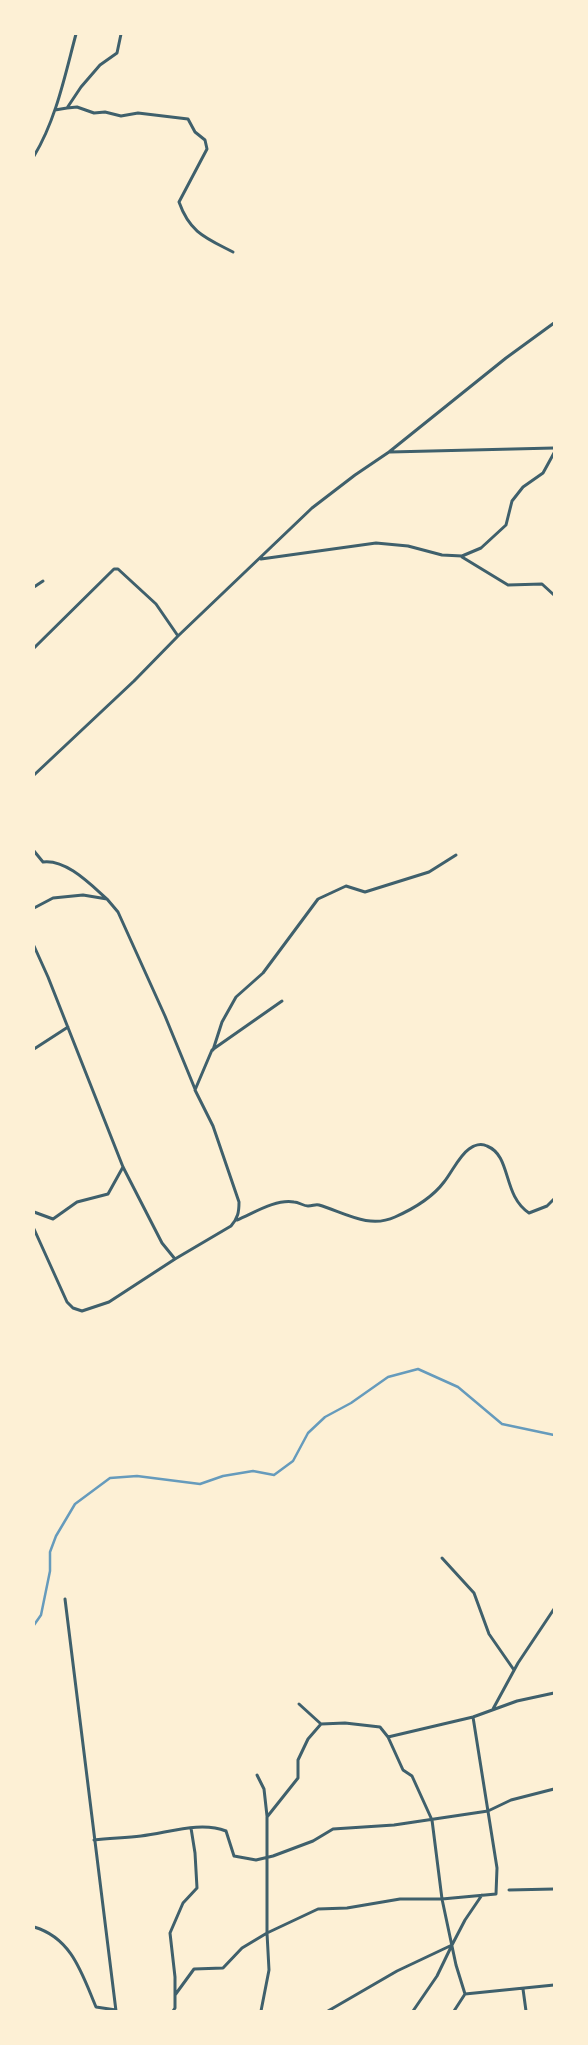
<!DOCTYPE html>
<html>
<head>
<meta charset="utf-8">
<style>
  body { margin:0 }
  #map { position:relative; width:588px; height:2045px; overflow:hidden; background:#fdf0d5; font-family:"Titillium Web",sans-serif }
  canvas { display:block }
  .frame { position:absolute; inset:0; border:35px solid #fdf0d5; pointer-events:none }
</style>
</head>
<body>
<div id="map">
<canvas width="588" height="2045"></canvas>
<div class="frame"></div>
</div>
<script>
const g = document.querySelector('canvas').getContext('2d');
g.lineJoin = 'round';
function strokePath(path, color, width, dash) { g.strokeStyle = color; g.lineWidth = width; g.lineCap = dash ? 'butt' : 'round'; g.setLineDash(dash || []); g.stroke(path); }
const stream = new Path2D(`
  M 34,1625 L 41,1615 L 50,1571 L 50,1552 L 56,1536 L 75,1504 L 110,1478 L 137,1476 L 200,1484 L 223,1476 L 253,1471 L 274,1475 L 293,1461 L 308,1433 L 325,1417 L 351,1403 L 388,1377 L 418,1369 L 458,1387 L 502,1424 L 554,1435`);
const minor = new Path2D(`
  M 67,108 L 77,107 L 94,113 L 105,112 L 121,116 L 138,113 L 188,119 L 195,132 L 205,140 L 207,149 L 179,202 C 190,233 206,238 233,252
  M 55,110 L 67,108 L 81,87 L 100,65 L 117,53 L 121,34
  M 34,156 C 56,120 65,75 76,34
  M 390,452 L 554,448
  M 462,557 L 508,585 L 542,584 L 554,595
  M 261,559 L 376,543 L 408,546 L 442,555 L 462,556 L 481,548 L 506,525 L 512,501 L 523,487 L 543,473 L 554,453
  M 34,587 L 43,581
  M 34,648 L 114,569 L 118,569 L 156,604 L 178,636
  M 34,775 L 134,681 L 178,636 L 312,508 L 355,475 L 389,452 L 506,358 L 554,323
  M 34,851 L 43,862 C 66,859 90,884 107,899
  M 34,908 L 53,898 L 83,895 L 107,899 L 118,912 L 165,1016 L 195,1089
  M 34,946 L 48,977 L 123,1167 L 162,1243 L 175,1259
  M 34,1049 L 68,1027
  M 213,1050 L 222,1022 L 236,997 L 263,973 L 318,899 L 346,886 L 365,892 L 429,872 L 456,855
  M 34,1212 L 53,1219 L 77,1202 L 108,1194 L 123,1167
  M 237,1220 C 254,1213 275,1199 294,1202 C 299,1202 303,1206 308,1206 C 313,1206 315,1204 319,1205 C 345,1213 369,1229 395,1217 C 413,1209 432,1198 444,1182 C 452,1172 459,1156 469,1149 C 474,1145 481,1143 487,1146 C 512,1156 502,1195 529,1213 L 547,1206 L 554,1199
  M 34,1229 L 67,1302 L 73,1308 L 82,1311 L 109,1302 L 175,1259 L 231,1226 C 238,1218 239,1212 239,1202 L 213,1126 L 195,1090 L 212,1050 L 282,1001
  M 442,1558 L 474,1593 L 489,1634 L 514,1670
  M 65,1599 L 116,2011
  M 299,1704 L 321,1724 L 345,1723 L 380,1727 L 388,1737 L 473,1717 L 517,1701 L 554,1693
  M 493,1709 L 518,1663 L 554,1609
  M 388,1737 L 403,1770 L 412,1776 L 432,1820 L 442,1899 L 456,1965 L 465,1994 L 554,1985
  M 257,1775 L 264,1789 L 267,1816
  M 94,1840 C 109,1838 125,1838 141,1836 C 168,1833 200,1821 226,1831 L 234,1856 L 256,1860 L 273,1856 L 313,1841 L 333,1829 L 394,1825 L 488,1811 L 511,1800 L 554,1789
  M 509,1890 L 554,1889
  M 34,1927 C 72,1938 82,1974 96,2007 L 116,2010
  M 452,1945 L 465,1920 L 482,1895
  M 523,1989 L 526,2011
  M 175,1995 L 194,1969 L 223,1968 L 242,1948 L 267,1933 L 267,1817 L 298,1778 L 298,1760 L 308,1739 L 321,1724
  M 173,2011 L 175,2008 L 175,1977 L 170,1933 L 183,1903 L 197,1888 L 195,1853 L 191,1828
  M 261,2011 L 269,1970 L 267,1933 L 318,1909 L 347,1908 L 400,1899 L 442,1899 L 496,1894 L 497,1868 L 473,1717
  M 328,2011 L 397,1971 L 452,1945 L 437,1976 L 413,2011
  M 454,2011 L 465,1994`);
strokePath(stream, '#669bbc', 2.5);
strokePath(minor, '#3f606c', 3);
</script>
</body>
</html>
